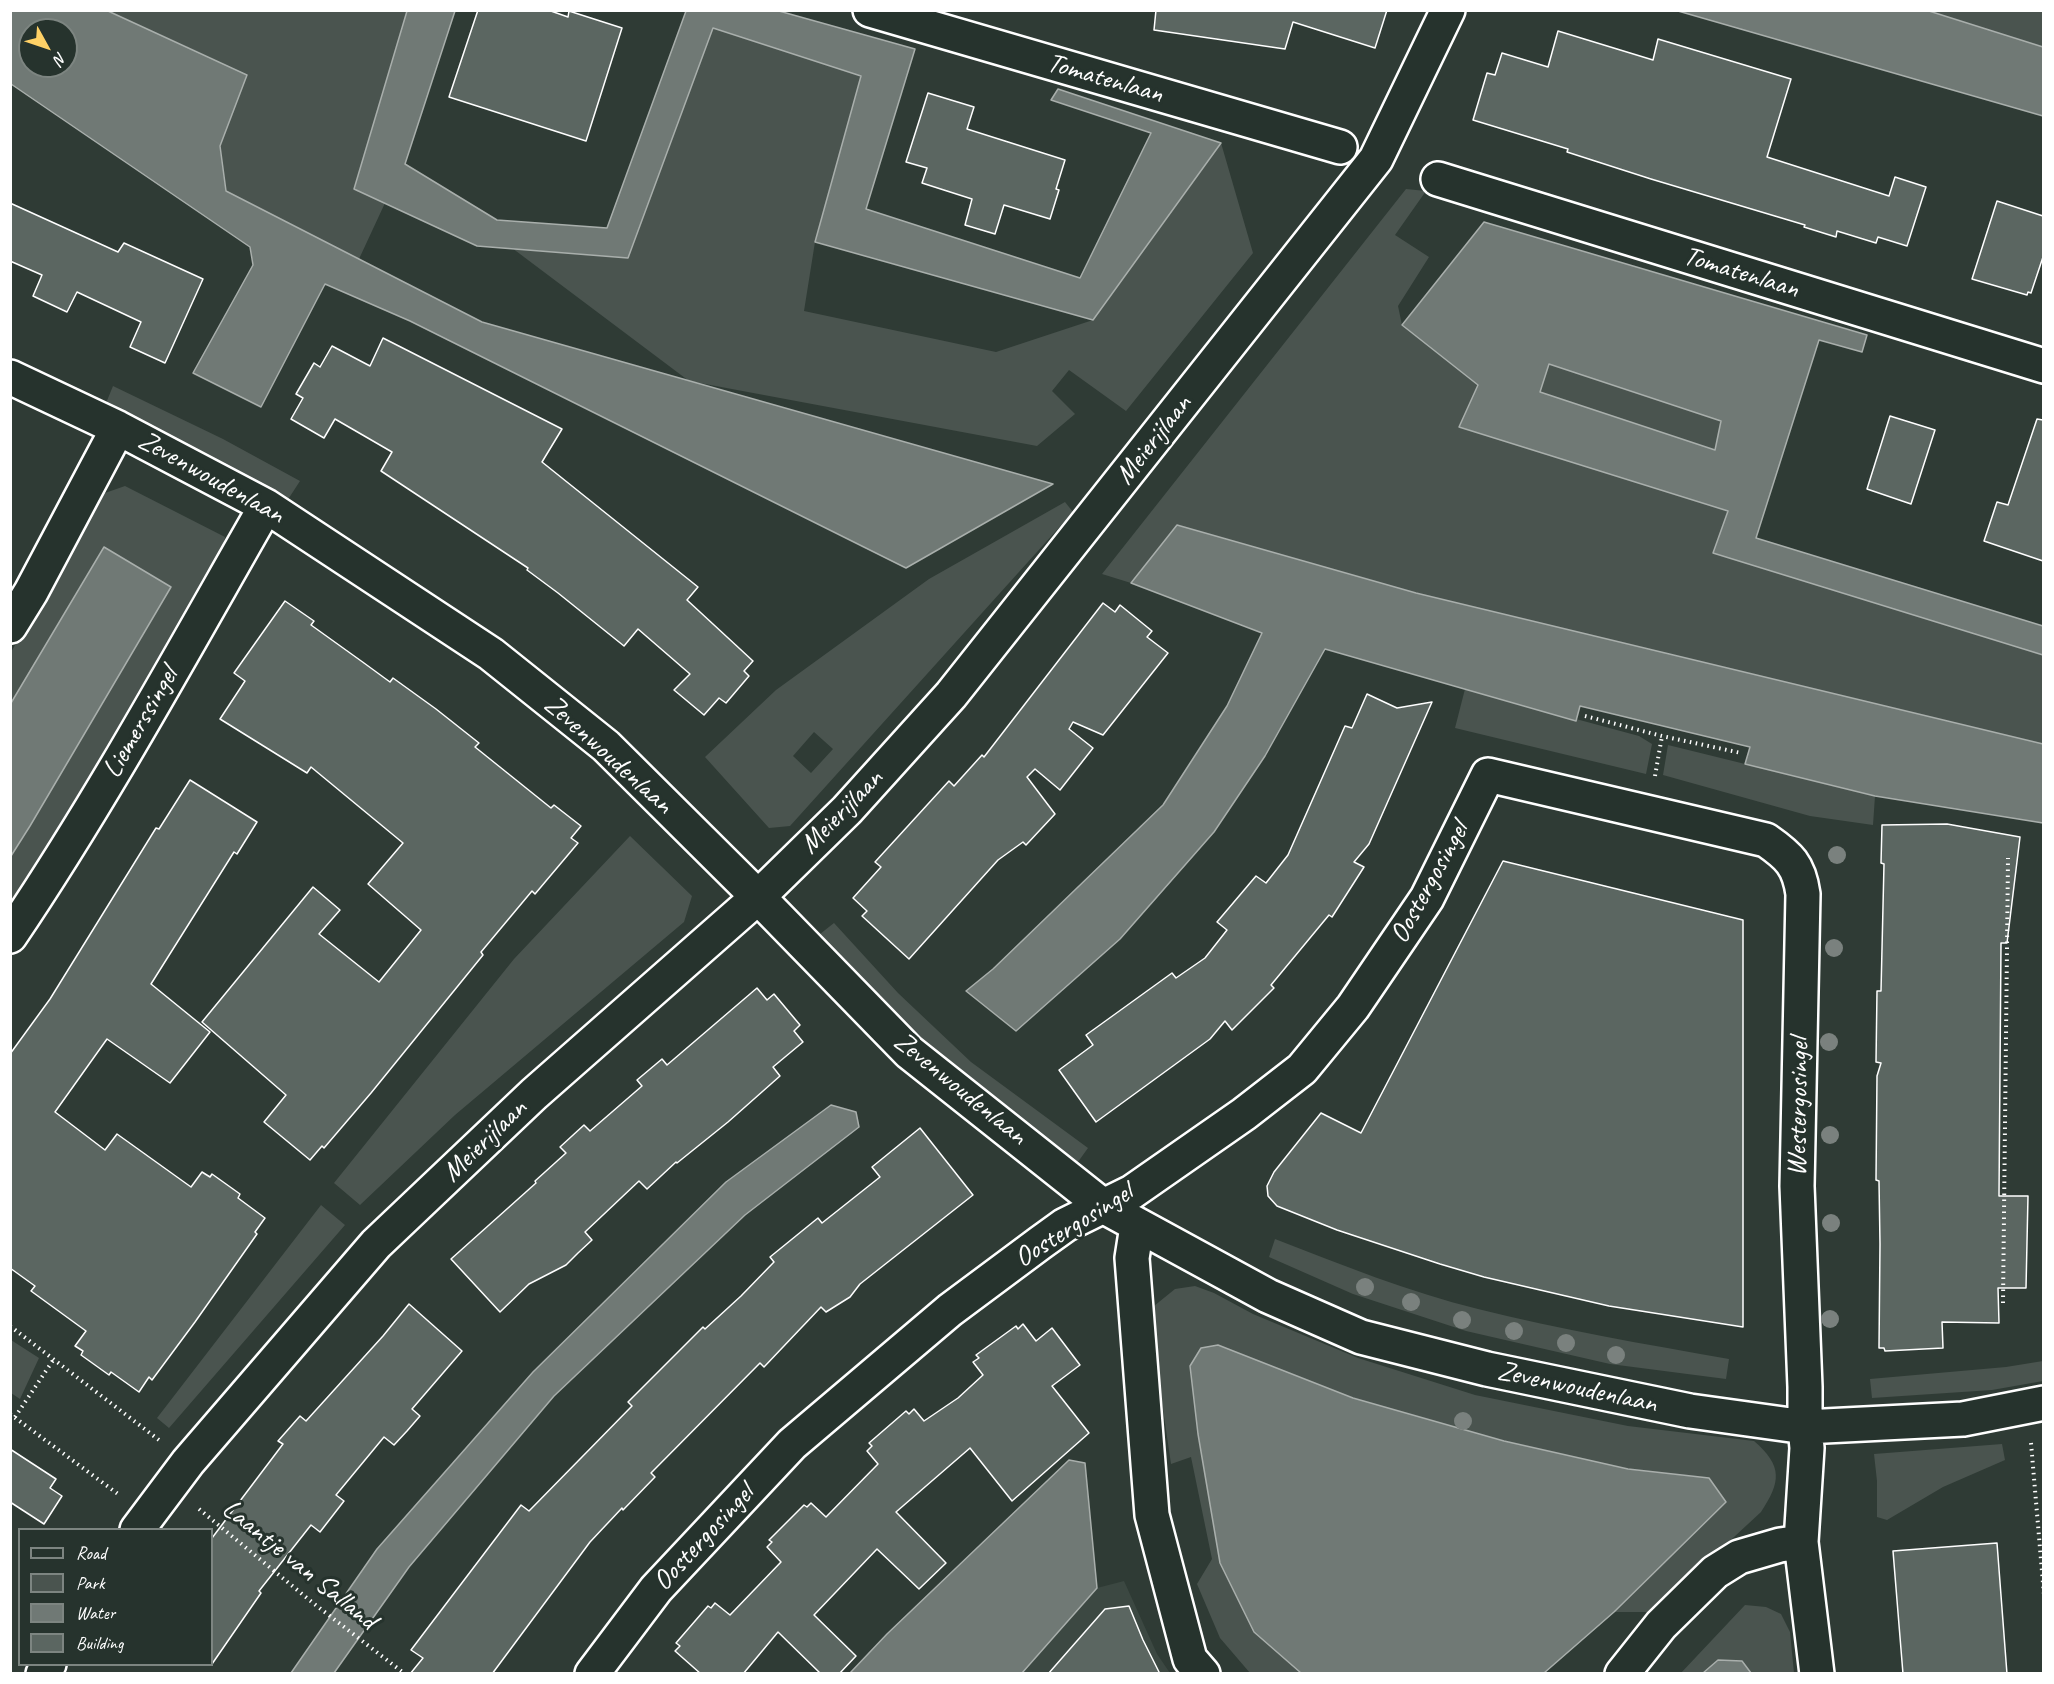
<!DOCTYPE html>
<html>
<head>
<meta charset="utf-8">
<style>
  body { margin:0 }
  #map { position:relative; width:2054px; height:1684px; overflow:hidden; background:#2f3b35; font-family:Caveat,sans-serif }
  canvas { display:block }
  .frame { position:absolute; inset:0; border:12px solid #fff; pointer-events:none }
  .legend { position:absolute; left:18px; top:1528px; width:195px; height:138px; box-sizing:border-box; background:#26332d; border:2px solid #7d8581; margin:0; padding:8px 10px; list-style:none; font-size:18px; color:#fff }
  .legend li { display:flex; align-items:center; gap:12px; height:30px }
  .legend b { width:30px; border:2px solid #7d8581 }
  .north { position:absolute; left:18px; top:18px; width:60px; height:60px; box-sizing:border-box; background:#26332d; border:2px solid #7d8581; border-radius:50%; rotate:130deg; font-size:16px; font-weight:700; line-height:24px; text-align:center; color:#fff }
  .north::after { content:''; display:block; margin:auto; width:21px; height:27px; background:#ffd166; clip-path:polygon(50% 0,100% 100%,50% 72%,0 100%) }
</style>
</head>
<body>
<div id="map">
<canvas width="2054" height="1684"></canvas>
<div class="frame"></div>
<ul class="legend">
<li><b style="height:8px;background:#26332d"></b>Road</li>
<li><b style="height:16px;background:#4a544f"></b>Park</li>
<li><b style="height:16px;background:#707975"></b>Water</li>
<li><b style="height:16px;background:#5b6661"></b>Building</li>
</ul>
<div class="north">N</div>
</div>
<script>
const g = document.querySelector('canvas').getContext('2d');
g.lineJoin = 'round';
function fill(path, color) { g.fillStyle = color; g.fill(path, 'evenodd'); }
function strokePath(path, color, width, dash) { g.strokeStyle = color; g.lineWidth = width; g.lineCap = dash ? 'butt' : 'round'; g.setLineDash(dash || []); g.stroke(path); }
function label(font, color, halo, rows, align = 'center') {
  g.font = font + ' Caveat,sans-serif'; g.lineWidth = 6; g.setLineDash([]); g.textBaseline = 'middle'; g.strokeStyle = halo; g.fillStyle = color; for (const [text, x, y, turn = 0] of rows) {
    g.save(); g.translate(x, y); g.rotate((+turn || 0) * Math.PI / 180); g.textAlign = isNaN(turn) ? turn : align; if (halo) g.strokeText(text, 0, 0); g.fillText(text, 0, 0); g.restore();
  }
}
const built = new Path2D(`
  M 1124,1581 L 1157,1654 L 1170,1673 L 1022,1674 L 1097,1588 Z`);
const green = new Path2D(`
  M 108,11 L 407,11 L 354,189 L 385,203 L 359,259 L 226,191 L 220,146 L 247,74 Z
  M 1929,11 L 2043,11 L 2043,47 Z
  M 713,28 L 861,76 L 815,242 L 804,311 L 996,352 L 1093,320 L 1221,143 L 1253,253 L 1126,411 L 1069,370 L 1052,391 L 1075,414 L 1037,446 L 689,381 L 512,248 L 628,258 Z
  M 1406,189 L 1426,191 L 1395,235 L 1429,257 L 1398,306 L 1402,325 L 1478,385 L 1460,427 L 1728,511 L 1714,553 L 2043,655 L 2043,744 L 1416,593 L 1177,525 L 1131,583 L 1102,574 Z
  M 1549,364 L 1721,421 L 1715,450 L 1539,392 Z
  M 113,386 L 223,439 L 300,481 L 287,501 L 104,408 Z
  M 125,486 L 225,537 L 221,559 L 11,912 L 11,856 L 30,826 L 104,548 L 11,703 L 11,652 L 105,493 Z
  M 1065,502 L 1073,512 L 790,826 L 769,828 L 705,757 L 776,690 L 929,579 ZM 814,732 L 833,749 L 811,773 L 793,756 Z
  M 1465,689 L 1639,736 L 1652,744 L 1646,774 L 1455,728 Z
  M 1668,745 L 1875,796 L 1873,825 L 1810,816 L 1663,775 Z
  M 630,836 L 692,896 L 684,922 L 455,1115 L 360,1205 L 334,1183 L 514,959 Z
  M 834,923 L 898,993 L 971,1062 L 1088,1148 L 1075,1166 L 964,1080 L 883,1008 L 820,934 Z
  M 321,1205 L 345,1225 L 169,1428 L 157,1418 Z
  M 1275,1239 C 1342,1265 1409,1292 1478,1309 C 1561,1330 1645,1344 1729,1359 L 1726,1379 L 1610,1364 L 1466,1331 L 1353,1294 L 1269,1257 Z
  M 1195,1286 L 1214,1293 L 1253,1314 L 1358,1358 L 1475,1395 L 1628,1426 L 1754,1441 C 1783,1466 1781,1482 1761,1512 L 1653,1612 L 1614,1612 L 1726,1502 L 1709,1478 L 1628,1469 L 1504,1441 L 1353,1398 L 1218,1345 L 1254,1632 L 1301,1673 L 1250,1673 L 1220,1638 L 1197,1584 L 1212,1559 L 1191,1457 L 1171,1464 L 1157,1368 L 1148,1336 L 1154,1306 L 1175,1289 Z
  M 11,1340 L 39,1358 L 20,1399 L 11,1393 Z
  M 2043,1361 L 2043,1381 L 1992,1390 L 1872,1398 L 1870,1379 L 2006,1367 Z
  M 2002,1444 L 2005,1460 L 1943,1487 L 1887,1520 L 1877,1517 L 1877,1481 L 1874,1454 Z
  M 1745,1605 L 1766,1607 L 1781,1614 L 1790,1632 L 1794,1673 L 1751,1673 L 1742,1661 L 1718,1660 L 1703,1673 L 1680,1674 Z`);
const water = new Path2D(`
  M 10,11 L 108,11 L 247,75 L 220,146 L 226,191 L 482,322 L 1053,484 L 906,568 L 410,321 L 325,284 L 261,407 L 193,373 L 253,265 L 250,247 L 11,84 ZM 30,30 L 66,30 L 66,66 L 30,66 Z
  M 407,11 L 455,11 L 405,164 L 497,220 L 607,228 L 686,11 L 779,11 L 915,49 L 866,209 L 1080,278 L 1151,133 L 1051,100 L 1058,89 L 1221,143 L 1093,320 L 815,242 L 861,76 L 713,28 L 628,258 L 477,246 L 354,189 Z
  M 1678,11 L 1929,11 L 2043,47 L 2043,116 Z
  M 1484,222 L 1867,335 L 1862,352 L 1819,340 L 1756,538 L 2043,626 L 2043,655 L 1713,553 L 1728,511 L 1459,427 L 1478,385 L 1402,325 ZM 1549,364 L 1721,421 L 1715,450 L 1540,392 Z
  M 1177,525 L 1416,593 L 2043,744 L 2043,823 L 1875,796 L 1745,764 L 1750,747 L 1580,706 L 1576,721 L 1325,649 L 1265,756 L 1214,832 L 1120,939 L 1016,1031 L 966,991 L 993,969 L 1163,805 L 1227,706 L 1262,633 L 1131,583 Z
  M 104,547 L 171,587 L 30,826 L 11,856 L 11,703 Z
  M 831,1105 L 856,1112 L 859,1127 L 745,1215 L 554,1396 L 409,1567 L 334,1673 L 291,1673 L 377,1549 L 533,1372 L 726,1182 Z
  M 1218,1345 L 1353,1398 L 1504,1441 L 1628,1469 L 1709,1478 L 1726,1502 L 1614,1612 L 1544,1673 L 1301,1673 L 1254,1632 L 1220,1563 L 1198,1434 L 1190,1366 L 1201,1348 Z
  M 1069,1460 L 1085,1463 L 1097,1588 L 1022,1673 L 850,1673 L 887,1634 Z
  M 1718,1660 L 1742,1661 L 1751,1673 L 1703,1673 Z`);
const building = new Path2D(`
  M 478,10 L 548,10 L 568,17 L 569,11 L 622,28 L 586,141 L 449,97 Z
  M 1156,10 L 1387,10 L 1375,48 L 1293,22 L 1285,49 L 1154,30 Z
  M 1558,31 L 1653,60 L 1658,39 L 1791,79 L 1767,157 L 1889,196 L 1895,177 L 1926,187 L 1907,246 L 1878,237 L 1876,243 L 1837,231 L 1836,237 L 1804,227 L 1805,225 L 1651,179 L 1567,152 L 1568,149 L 1473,120 L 1487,73 L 1495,75 L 1502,53 L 1548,67 Z
  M 928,93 L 974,107 L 967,129 L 1065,160 L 1056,189 L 1059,190 L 1050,219 L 1004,205 L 995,234 L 965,225 L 972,199 L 922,183 L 927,168 L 906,162 Z
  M 1997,201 L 2043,216 L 2043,257 L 2031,293 L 2028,292 L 2027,295 L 1972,279 Z
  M 10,203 L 118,252 L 124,243 L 203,279 L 165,363 L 130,347 L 141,322 L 77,292 L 67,312 L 33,296 L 42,275 L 10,261 Z
  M 383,338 L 562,429 L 542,462 L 698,587 L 687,600 L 753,661 L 744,671 L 749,676 L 726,703 L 719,698 L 704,715 L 674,690 L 690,674 L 638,629 L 624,646 L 558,593 L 527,570 L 528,568 L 381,471 L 392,452 L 335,419 L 324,438 L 291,419 L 303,398 L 296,394 L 314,363 L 320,367 L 332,346 L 370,366 Z
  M 1890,416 L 1935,430 L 1911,504 L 1867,489 Z
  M 2037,419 L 2043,420 L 2043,561 L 1984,541 L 1997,502 L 2008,505 Z
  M 285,601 L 314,621 L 311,625 L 364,663 L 390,682 L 393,678 L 436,709 L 479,743 L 475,747 L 551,808 L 554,805 L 581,826 L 571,838 L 578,843 L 535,894 L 532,891 L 481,952 L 483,955 L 371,1093 L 324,1148 L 322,1146 L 310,1160 L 264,1122 L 286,1095 L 202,1022 L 313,887 L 340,910 L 319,934 L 379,982 L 421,930 L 368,884 L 403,843 L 311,767 L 307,773 L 220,719 L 245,681 L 234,673 Z
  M 1103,603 L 1115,612 L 1120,605 L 1152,631 L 1147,637 L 1168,653 L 1103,735 L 1073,722 L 1069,729 L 1093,748 L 1060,790 L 1035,769 L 1027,777 L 1055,814 L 1026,845 L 1023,842 L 998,860 L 909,959 L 862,916 L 867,911 L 853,898 L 881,867 L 875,862 L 949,781 L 954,786 L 982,755 L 984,757 Z
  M 1367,694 L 1397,708 L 1432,702 L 1369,844 L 1354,862 L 1364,867 L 1332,917 L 1329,915 L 1271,985 L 1274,988 L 1232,1030 L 1225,1021 L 1210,1039 L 1096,1122 L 1059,1070 L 1093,1045 L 1086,1035 L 1093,1030 L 1172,973 L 1176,978 L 1205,958 L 1227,930 L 1217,922 L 1256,876 L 1266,883 L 1288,855 L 1345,726 L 1352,728 Z
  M 190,780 L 257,822 L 237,854 L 234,852 L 151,984 L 210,1032 L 170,1083 L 107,1039 L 55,1112 L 105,1150 L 117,1134 L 191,1187 L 202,1172 L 210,1177 L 212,1174 L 240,1194 L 238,1198 L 265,1218 L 255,1232 L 257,1234 L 195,1322 L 152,1380 L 149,1377 L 139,1392 L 111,1372 L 109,1375 L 81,1355 L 83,1351 L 75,1346 L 86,1331 L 31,1291 L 35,1286 L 10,1268 L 10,1054 L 50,999 L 156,828 L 159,829 Z
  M 1947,824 L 2020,837 L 2007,943 L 2001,943 L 1999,1196 L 2028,1196 L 2026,1288 L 1998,1288 L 1999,1323 L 1942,1322 L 1943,1348 L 1885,1351 L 1884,1348 L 1879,1348 L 1880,1244 L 1879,1181 L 1876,1180 L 1877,1076 L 1881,1063 L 1876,1062 L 1877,991 L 1881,991 L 1884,864 L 1881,863 L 1882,825 Z
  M 1503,861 L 1743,920 L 1743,1327 L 1609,1306 L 1484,1277 L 1440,1264 L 1337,1230 L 1277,1206 L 1268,1196 L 1267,1186 L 1274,1172 L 1321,1113 L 1361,1133 Z
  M 757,988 L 767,1000 L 774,994 L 800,1025 L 794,1031 L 803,1042 L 773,1067 L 780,1076 L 728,1122 L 677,1163 L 676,1162 L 647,1189 L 639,1181 L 585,1232 L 592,1240 L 578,1253 L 566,1265 L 529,1284 L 500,1312 L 451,1259 L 536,1183 L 535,1181 L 566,1153 L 560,1147 L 584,1125 L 590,1131 L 642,1086 L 637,1080 L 662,1059 L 667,1065 Z
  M 920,1128 L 973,1195 L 860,1284 L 850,1297 L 826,1312 L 821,1307 L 764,1367 L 760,1363 L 651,1473 L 655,1477 L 623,1510 L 622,1508 L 590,1542 L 492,1674 L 410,1674 L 423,1658 L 411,1650 L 521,1505 L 529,1511 L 632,1406 L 628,1402 L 703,1327 L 705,1329 L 741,1296 L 774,1262 L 770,1257 L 818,1218 L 822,1223 L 880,1177 L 872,1167 Z
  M 409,1304 L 462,1351 L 412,1409 L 420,1416 L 407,1431 L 394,1445 L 384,1437 L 336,1495 L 344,1501 L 320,1532 L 311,1525 L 259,1591 L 261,1593 L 212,1664 L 212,1538 L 283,1444 L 278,1441 L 300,1416 L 306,1421 L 383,1336 Z
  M 1023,1324 L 1036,1341 L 1052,1328 L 1080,1365 L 1052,1386 L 1089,1433 L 1012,1501 L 970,1448 L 896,1512 L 946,1563 L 919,1589 L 877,1549 L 814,1615 L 856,1656 L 839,1674 L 821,1674 L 778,1632 L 743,1674 L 701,1674 L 675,1651 L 680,1646 L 676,1643 L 708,1606 L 711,1608 L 715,1603 L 730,1615 L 781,1562 L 767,1547 L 772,1542 L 769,1540 L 804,1505 L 807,1507 L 811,1503 L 826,1517 L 878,1464 L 867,1451 L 872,1446 L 869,1443 L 906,1411 L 909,1414 L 914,1409 L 924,1421 L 958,1398 L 983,1375 L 973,1362 L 979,1358 L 976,1355 L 1016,1326 L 1018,1329 Z
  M 10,1449 L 56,1479 L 50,1488 L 62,1496 L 44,1524 L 10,1502 Z
  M 1997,1543 L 2007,1674 L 1903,1674 L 1893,1551 Z
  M 1129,1606 L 1143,1640 L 1160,1674 L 1048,1674 L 1105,1609 Z`);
const path = new Path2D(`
  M 1585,716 L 1662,736 L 1741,753
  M 1655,776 L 1662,736
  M 2003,1303 L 2008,858
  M 10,1326 L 159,1440
  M 10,1414 L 118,1494
  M 15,1417 L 54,1359
  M 2031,1443 L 2044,1595
  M 199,1509 L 313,1603 L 405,1674`);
const minor = new Path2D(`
  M 870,10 L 1340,147
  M 1438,179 L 2044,366
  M 10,377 L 118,428 L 266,506 L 491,654 L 606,746 L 758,897 L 909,1052 L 1103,1206 L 1268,1296 L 1361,1337 L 1487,1369 L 1690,1411 L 1805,1427 L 1963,1419 L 2044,1403
  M 10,626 L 31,592 L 118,428
  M 10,936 C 103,798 183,651 266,506
  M 1137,1226 L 1132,1258 L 1152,1515 L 1190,1659 L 1203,1674
  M 137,1530 L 188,1462 L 376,1244 L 534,1094 L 758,897 L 847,810 L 951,695 L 1376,159 L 1448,10
  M 43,1674 L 49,1664
  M 592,1674 L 656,1589 L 792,1444 L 950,1310 L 1040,1243 L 1065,1225 L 1132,1192 L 1244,1114 L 1302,1069 L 1353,1007 L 1427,898 L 1488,775 L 1766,840 C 1789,856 1799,865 1803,894 L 1797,1186 L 1805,1387 L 1805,1427 L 1807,1448 L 1801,1542 L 1817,1674
  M 1622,1674 L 1661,1625 L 1715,1572 L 1739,1557 L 1780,1545 L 1801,1542`);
const trees = [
  [1837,855],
  [1834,948],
  [1829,1042],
  [1830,1135],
  [1831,1223],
  [1365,1287],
  [1411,1302],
  [1830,1319],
  [1462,1320],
  [1514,1331],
  [1566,1343],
  [1616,1355],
  [1463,1421]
];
const streetNames = [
  ["Tomatenlaan",1105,79,16],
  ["Tomatenlaan",1741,273,17],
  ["Meierijlaan",1154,440,-52],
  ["Zevenwoudenlaan",211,478,29],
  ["Liemerssingel",141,723,-60],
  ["Zevenwoudenlaan",608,755,42],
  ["Meierijlaan",842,812,-46],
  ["Oostergosingel",1430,883,-61],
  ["Zevenwoudenlaan",960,1089,39],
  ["Westergosingel",1799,1107,-89],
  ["Meierijlaan",485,1141,-44],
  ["Oostergosingel",1074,1226,-32],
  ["Zevenwoudenlaan",1577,1388,12],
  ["Oostergosingel",704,1538,-47],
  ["Laantje van Salland",299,1565,39]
];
fill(built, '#3c4842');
fill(green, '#4a544f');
fill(water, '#707975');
strokePath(water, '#a9afac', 1.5);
fill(building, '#5b6661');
strokePath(building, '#fff', 1.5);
strokePath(minor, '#fff', 38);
strokePath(path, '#fff', 4, [1.5, 4.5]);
strokePath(minor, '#26332d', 33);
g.fillStyle = '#7a817e';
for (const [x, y] of trees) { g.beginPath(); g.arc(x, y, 9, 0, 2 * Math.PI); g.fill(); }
label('28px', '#fff', '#26332d', streetNames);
</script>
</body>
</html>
